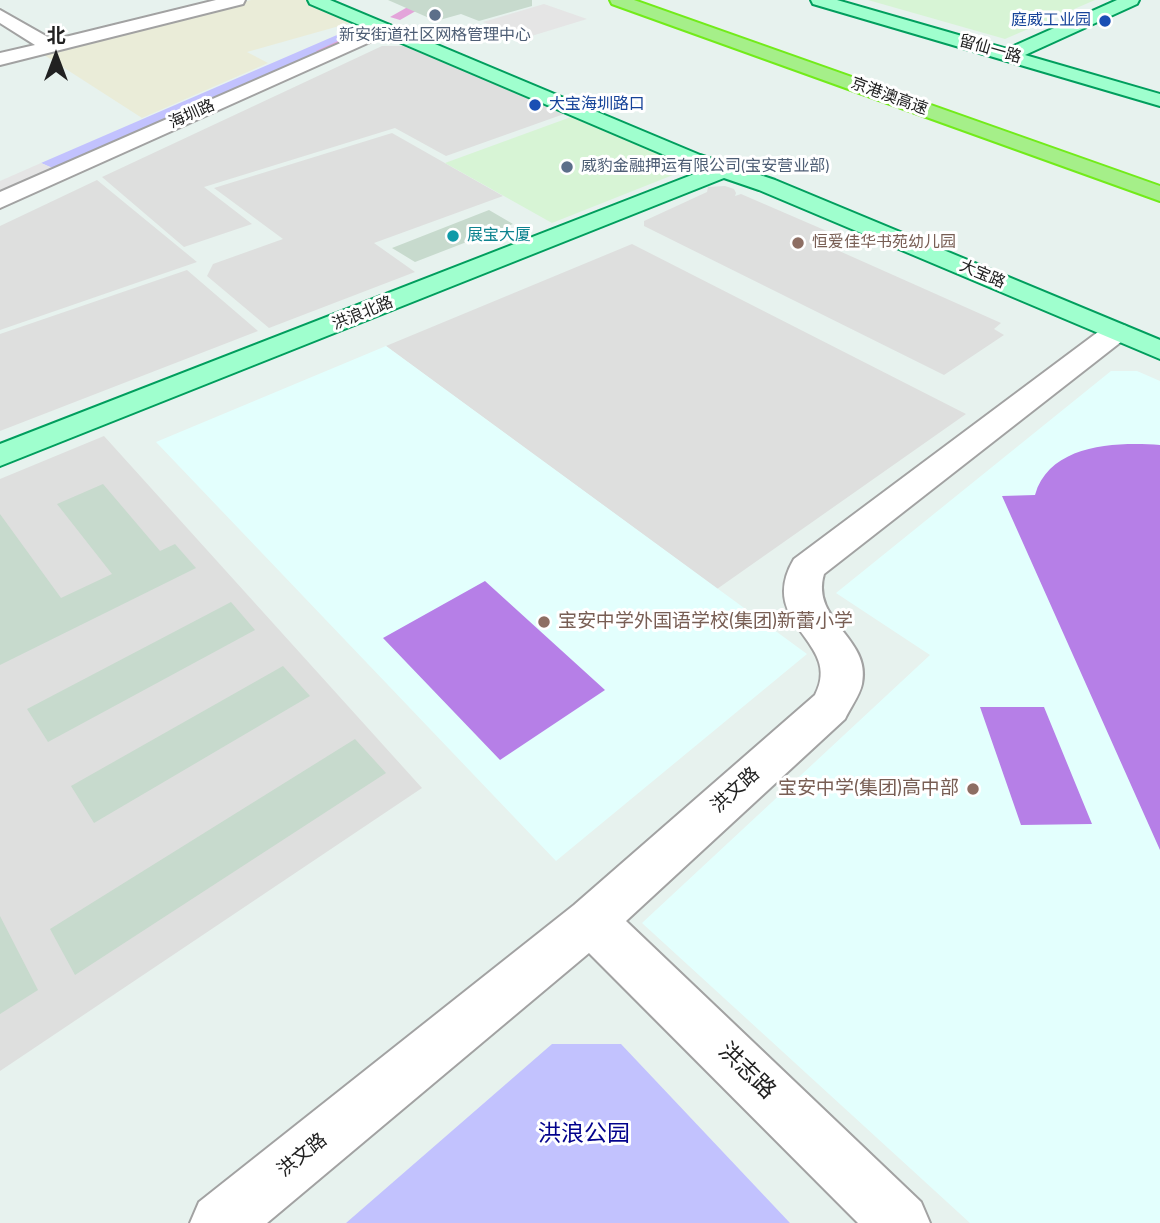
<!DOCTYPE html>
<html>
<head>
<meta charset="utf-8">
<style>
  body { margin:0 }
  #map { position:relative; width:1160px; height:1223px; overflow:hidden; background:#e7f2ee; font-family:"Titillium Web","Noto Sans SC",sans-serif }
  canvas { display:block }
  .north { position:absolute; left:21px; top:21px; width:70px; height:70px; -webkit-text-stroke:5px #fff; paint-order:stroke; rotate:0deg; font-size:19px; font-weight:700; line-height:28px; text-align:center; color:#212121 }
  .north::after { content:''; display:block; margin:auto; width:24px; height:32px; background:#212121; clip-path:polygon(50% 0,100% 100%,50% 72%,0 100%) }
</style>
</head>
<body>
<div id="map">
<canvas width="1160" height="1223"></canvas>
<div class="north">北</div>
</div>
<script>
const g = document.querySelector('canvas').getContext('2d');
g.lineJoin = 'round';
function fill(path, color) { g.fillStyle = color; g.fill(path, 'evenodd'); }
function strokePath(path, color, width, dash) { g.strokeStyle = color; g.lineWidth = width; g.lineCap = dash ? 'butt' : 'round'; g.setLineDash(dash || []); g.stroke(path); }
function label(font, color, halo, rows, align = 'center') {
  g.font = font + ' "Titillium Web","Noto Sans SC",sans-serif'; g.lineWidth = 6; g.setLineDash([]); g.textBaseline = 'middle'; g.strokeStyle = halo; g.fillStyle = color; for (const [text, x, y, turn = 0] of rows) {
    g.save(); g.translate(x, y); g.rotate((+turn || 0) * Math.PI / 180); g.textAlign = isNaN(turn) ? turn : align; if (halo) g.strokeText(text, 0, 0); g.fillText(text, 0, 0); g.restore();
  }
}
const residential = new Path2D(`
  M 382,46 L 406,46 L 564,114 L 446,156 L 395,128 L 204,187 L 252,224 L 184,247 L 102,177 Z
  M 392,133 L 503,196 L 374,243 L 415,272 L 269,328 L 207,276 L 213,264 L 283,239 L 214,188 Z
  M 97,180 L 197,262 L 0,330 L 0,226 Z
  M 725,186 L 734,189 L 736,193 L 735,196 L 741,194 L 836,235 L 832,238 L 836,241 L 828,246 L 1001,323 L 994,329 L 1004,335 L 944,375 L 644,226 L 644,221 L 707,192 L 708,187 Z
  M 632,244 L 966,414 L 717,589 L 386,346 Z
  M 187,270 L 258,331 L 0,431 L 0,334 Z
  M 104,436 L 422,788 L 0,1071 L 0,479 Z`);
const commercial = new Path2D(`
  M 868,0 L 1095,0 L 1005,39 Z
  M 571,117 L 681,163 L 683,171 L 552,223 L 445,163 Z`);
const industrial = new Path2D(`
  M 251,0 L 305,0 L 357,21 L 247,52 L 268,63 L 142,118 L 41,53 Z`);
const education = new Path2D(`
  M 386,346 L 807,654 L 556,861 L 156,442 Z
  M 1111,371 L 1137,371 L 1160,381 L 1160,1223 L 970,1223 L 642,923 L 930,655 L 836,593 Z`);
const park = new Path2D(`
  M 367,22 L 384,29 L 66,174 L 41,163 Z
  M 552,1044 L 621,1044 L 790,1223 L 346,1223 Z`);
const pitch = new Path2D(`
  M 1160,445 L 1160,850 L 1002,496 L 1035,495 C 1050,444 1115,442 1160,445 Z
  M 485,581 L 605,690 L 500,760 L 383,638 Z
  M 980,707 L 1044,707 L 1092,824 L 1021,825 Z`);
const parking = new Path2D(`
  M 544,4 L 587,19 L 525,38 L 483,22 Z
  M 41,163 L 66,174 L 0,203 L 0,181 Z`);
const canal = new Path2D(`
  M 420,0 L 435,0 L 400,20 L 390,17 Z
  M 364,29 L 368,30 L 368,36 L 327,54 L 322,55 L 316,51 Z`);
const building = new Path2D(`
  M 388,0 L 532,0 L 532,6 L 479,21 L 461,14 L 436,21 Z
  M 489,210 L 513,224 L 415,262 L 392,248 Z
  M 103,484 L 160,551 L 175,544 L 196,568 L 0,665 L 0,514 L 61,598 L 112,574 L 57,504 Z
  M 231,602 L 255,630 L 48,742 L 27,709 Z
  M 283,666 L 310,696 L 94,823 L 71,786 Z
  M 355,739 L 386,773 L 75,975 L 50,929 Z
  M 0,916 L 38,990 L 0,1014 Z`);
const minor = new Path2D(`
  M 216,0 L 245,0 L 243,4 L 0,65 L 0,53 L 35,45 L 0,23 L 0,10 L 53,40 Z
  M 384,24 L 390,25 L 393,29 L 390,33 L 0,208 L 0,192 Z
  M 1116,323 L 1126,326 L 1130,332 L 1126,338 L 824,574 C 810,621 872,638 862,684 C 860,695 850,708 845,719 L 626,921 L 921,1202 L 930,1223 L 858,1223 L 589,953 L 267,1223 L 190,1223 L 199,1202 L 574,905 L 815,695 C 844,641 755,625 794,559 L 1106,326 Z`);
const major = new Path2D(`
  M 308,0 L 330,0 L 700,155 L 775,180 L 1160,340 L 1160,359 L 759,190 L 724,178 L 0,466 L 0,444 L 702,171 L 310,4 Z
  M 811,0 L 837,0 L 1007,49 L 1117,0 L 1139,0 L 1137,4 L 1025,55 L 1160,94 L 1160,106 L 813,4 Z`);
const highway = new Path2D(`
  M 610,0 L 634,0 L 1160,186 L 1160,201 L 612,4 Z`);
const markers = [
  [435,15,7,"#5c6f8a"],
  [1105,21,7,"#1a4fb4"],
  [535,105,7,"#1a4fb4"],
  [567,167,7,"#5c6f8a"],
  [453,236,7,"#0f9aa8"],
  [798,243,7,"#8d6e63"],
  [544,622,7,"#8d6e63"],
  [973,789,7,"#8d6e63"]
];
const farTransitnames = [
  ["庭威工业园",1091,21],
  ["大宝海圳路口",549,105,"left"]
];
const farServicenames = [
  ["新安街道社区网格管理中心",435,36],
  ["威豹金融押运有限公司(宝安营业部)",581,167,"left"]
];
const farStreetnames = [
  ["留仙一路",990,50,16],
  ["京港澳高速",889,97,20],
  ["海圳路",192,115,-24],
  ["大宝路",982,275,23],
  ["洪浪北路",363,314,-22]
];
const farCulturenames = [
  ["展宝大厦",467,236]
];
const farEducationnames = [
  ["恒爱佳华书苑幼儿园",812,243]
];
const educationNames = [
  ["宝安中学外国语学校(集团)新蕾小学",558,622],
  ["宝安中学(集团)高中部",959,789,"right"]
];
const streetNames = [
  ["洪文路",736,791,-42],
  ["洪文路",303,1156,-39]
];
const nearStreetnames = [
  ["洪志路",746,1072,44]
];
const nearParknames = [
  ["洪浪公园",584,1135]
];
fill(residential, '#dedfde');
fill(commercial, '#d7f4d5');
fill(industrial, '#eaecd8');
fill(education, '#e3fffd');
fill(park, '#c2c2fe');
fill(pitch, '#b67fe7');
fill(parking, '#e5e5e5');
fill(canal, '#e3a4da');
fill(building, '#c7dacd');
strokePath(minor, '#a2a2a2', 4);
strokePath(major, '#009e5d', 4);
strokePath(highway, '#72eb1a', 4);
fill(minor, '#fff');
fill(major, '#9fffce');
fill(highway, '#a5ef89');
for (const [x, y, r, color] of markers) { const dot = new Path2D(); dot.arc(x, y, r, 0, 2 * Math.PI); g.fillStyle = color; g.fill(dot); strokePath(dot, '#fff', 2.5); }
label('16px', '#164399', '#fff', farTransitnames, 'right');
label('16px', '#4e5e75', '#fff', farServicenames);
label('16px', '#212121', '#fff', farStreetnames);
label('16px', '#0d838f', '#fff', farCulturenames, 'left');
label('16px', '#785e54', '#fff', farEducationnames, 'left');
label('19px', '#785e54', '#fff', educationNames, 'left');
label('19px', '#212121', '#fff', streetNames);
label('23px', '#212121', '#fff', nearStreetnames);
label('23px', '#02028c', '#fff', nearParknames);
</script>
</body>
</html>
